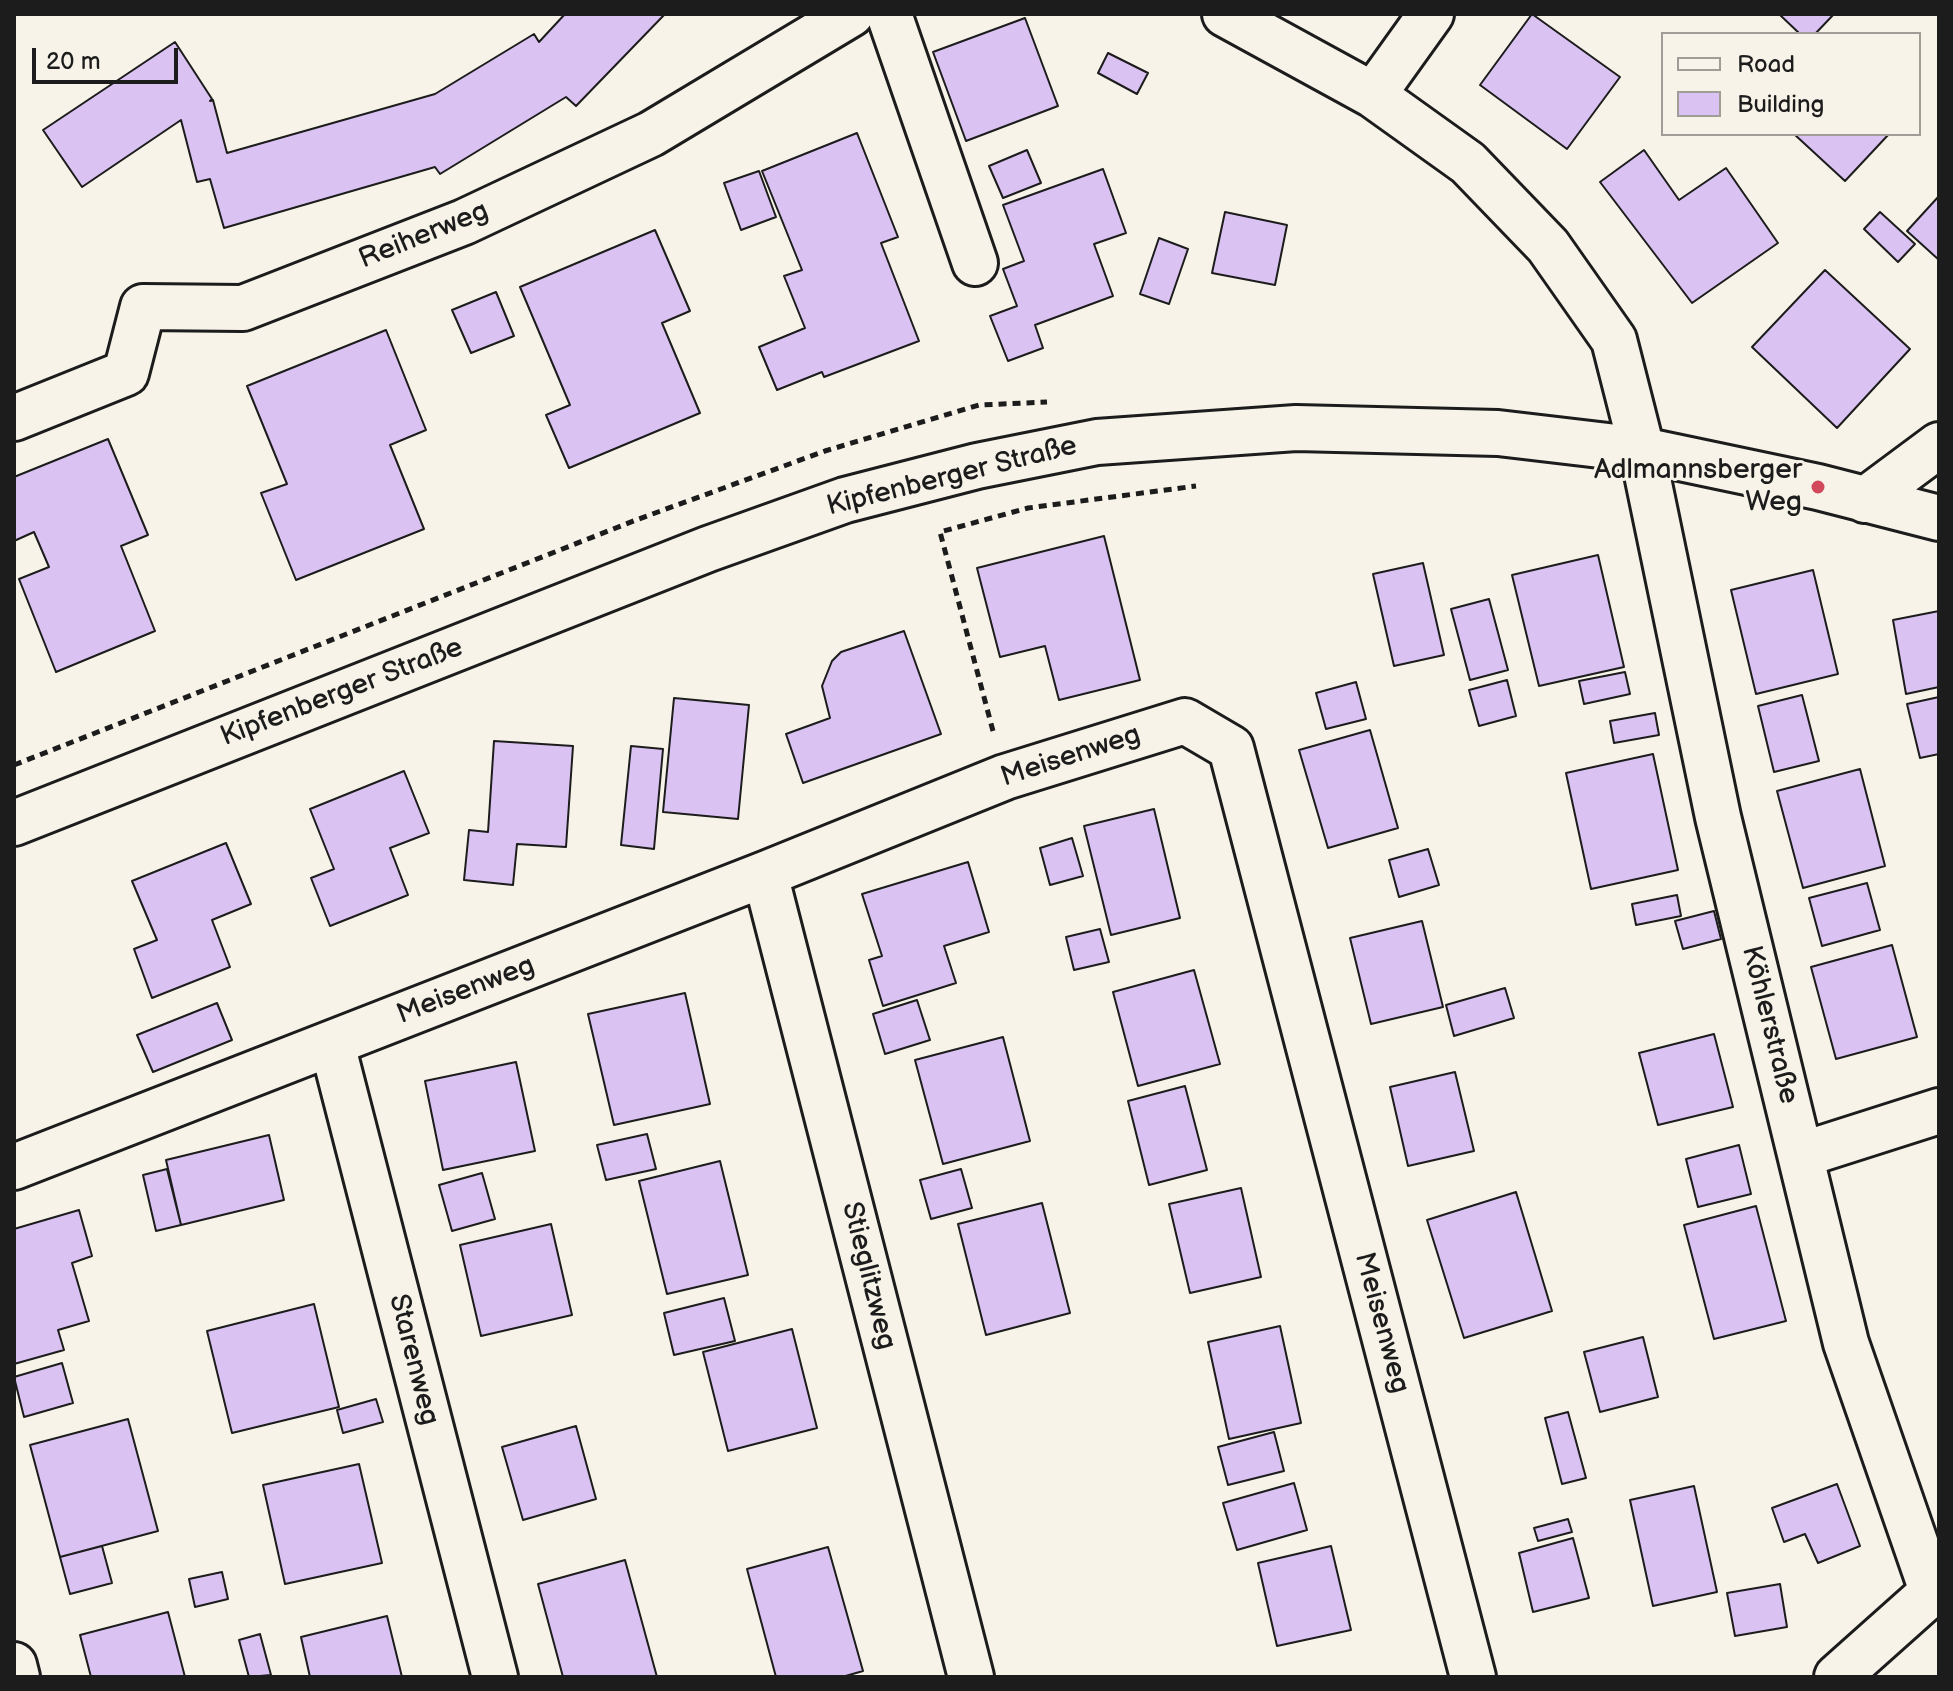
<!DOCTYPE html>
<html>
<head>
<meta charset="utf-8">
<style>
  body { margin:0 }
  #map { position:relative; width:1953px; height:1691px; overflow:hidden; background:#f7f3e8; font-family:"Balsamiq Sans",sans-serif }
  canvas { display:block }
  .frame { position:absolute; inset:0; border:16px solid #1c1c1c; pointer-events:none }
  .legend { position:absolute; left:1661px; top:32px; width:260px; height:104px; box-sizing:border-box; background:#f7f3e8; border:2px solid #9f9d96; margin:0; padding:10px 14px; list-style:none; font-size:24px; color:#1c1c1c }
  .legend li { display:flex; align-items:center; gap:16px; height:40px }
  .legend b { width:40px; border:2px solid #9f9d96 }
  .scale { position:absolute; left:32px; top:48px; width:146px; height:36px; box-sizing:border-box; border:4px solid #1c1c1c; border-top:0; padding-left:10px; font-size:24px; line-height:28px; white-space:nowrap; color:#1c1c1c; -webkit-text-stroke:6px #f7f3e8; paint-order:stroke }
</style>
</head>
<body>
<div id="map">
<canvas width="1953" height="1691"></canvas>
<div class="frame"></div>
<ul class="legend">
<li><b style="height:10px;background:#f7f3e8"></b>Road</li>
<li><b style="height:22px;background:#dac3f3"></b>Building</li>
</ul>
<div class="scale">20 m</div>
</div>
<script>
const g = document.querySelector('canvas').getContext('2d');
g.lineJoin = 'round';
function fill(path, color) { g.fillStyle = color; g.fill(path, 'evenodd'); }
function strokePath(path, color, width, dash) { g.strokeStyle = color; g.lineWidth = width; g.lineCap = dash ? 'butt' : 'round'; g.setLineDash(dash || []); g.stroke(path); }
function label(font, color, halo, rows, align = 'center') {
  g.font = font + ' "Balsamiq Sans",sans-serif'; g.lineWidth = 6; g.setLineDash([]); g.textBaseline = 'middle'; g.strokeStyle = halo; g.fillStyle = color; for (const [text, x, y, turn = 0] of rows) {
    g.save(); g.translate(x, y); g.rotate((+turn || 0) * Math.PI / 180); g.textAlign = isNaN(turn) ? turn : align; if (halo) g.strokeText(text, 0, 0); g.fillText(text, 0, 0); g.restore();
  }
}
const building = new Path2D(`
  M 565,14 L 665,14 L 576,106 L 566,97 L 440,174 L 435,167 L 224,228 L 210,179 L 197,182 L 181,120 L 82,187 L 43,130 L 175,42 L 212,99 L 210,101 L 213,100 L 227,153 L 435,94 L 534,34 L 539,42 Z
  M 1532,14 L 1620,77 L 1567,149 L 1480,85 Z
  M 1779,14 L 1834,14 L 1815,34 L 1800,34 Z
  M 1025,18 L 1058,106 L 966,141 L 933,52 Z
  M 1108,53 L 1148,73 L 1137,94 L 1098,73 Z
  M 857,133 L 898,237 L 881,243 L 919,341 L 824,377 L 822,372 L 777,390 L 759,347 L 805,328 L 784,276 L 802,270 L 762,171 Z
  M 1794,134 L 1889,134 L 1845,181 Z
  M 1027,150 L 1041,183 L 1003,198 L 989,166 Z
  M 1644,150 L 1679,200 L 1726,168 L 1778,243 L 1692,303 L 1600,182 Z
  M 1103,169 L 1126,233 L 1094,244 L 1113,296 L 1035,325 L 1043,348 L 1008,361 L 990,316 L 1017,306 L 1003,269 L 1024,261 L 1003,205 Z
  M 759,171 L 776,217 L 741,230 L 724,183 Z
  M 1939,196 L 1939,260 L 1907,231 Z
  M 1225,212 L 1287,225 L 1275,285 L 1212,273 Z
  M 1880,212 L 1915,244 L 1898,262 L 1864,229 Z
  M 655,230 L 690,311 L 662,323 L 700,413 L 569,468 L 546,415 L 570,405 L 520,287 Z
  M 1159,238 L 1188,249 L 1169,304 L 1140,294 Z
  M 1825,270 L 1910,349 L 1837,428 L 1752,347 Z
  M 496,292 L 514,336 L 471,353 L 452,310 Z
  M 386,330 L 426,430 L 390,445 L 424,529 L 296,580 L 261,493 L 287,484 L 247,386 Z
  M 108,439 L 148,535 L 121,546 L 155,631 L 56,672 L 19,579 L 49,567 L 34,532 L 14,541 L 14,477 Z
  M 1104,536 L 1140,680 L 1059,700 L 1045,646 L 1000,657 L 977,568 Z
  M 1598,555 L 1624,667 L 1539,686 L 1512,575 Z
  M 1423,563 L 1444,655 L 1394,666 L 1373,574 Z
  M 1813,570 L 1838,674 L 1756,694 L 1731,590 Z
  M 1489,599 L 1508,670 L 1470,680 L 1451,609 Z
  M 1939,611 L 1939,687 L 1906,694 L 1893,620 Z
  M 904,631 L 941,734 L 803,783 L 786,734 L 830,718 L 822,686 L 832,661 L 841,652 Z
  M 1625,672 L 1630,694 L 1584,704 L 1579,681 Z
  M 1507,680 L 1516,716 L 1479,726 L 1469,690 Z
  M 1356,682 L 1366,719 L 1326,729 L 1316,693 Z
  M 1802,695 L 1819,761 L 1774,772 L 1758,706 Z
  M 1939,697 L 1939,754 L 1920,758 L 1907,704 Z
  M 674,698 L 749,705 L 738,819 L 663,812 Z
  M 1655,713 L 1659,735 L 1614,743 L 1610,721 Z
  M 1370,730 L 1398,828 L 1328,848 L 1299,750 Z
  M 494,741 L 573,746 L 566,847 L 517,844 L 513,885 L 464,880 L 469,830 L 488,832 Z
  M 631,746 L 663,749 L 654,849 L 621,845 Z
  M 1653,754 L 1678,870 L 1591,889 L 1566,773 Z
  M 1860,769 L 1885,866 L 1803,888 L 1777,791 Z
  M 404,771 L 429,833 L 390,848 L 408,895 L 330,926 L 311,878 L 334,869 L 310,809 Z
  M 1154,809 L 1180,918 L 1111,935 L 1084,826 Z
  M 1072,838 L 1083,876 L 1050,885 L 1040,848 Z
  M 226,843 L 251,904 L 212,920 L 230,967 L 152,998 L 134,949 L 157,940 L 132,881 Z
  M 1428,849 L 1439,885 L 1399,897 L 1389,860 Z
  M 968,862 L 989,932 L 944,946 L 956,983 L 883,1006 L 869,960 L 882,956 L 862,894 Z
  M 1867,883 L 1880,930 L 1822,946 L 1809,898 Z
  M 1677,895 L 1681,916 L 1636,925 L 1632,904 Z
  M 1714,911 L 1721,939 L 1683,949 L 1675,921 Z
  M 1422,921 L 1443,1007 L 1371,1024 L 1350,938 Z
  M 1100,929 L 1109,962 L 1074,970 L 1066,937 Z
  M 1892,945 L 1917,1037 L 1836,1059 L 1811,967 Z
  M 1194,970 L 1220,1064 L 1138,1086 L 1113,992 Z
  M 1505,988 L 1514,1018 L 1454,1036 L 1446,1005 Z
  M 685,993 L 710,1104 L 614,1125 L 588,1014 Z
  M 917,1000 L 930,1040 L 885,1054 L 873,1014 Z
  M 217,1003 L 232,1040 L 153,1072 L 137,1035 Z
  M 1714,1034 L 1733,1107 L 1658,1125 L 1639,1053 Z
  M 1003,1037 L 1030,1141 L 943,1164 L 915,1060 Z
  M 516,1062 L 535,1151 L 443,1170 L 425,1081 Z
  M 1455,1072 L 1474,1151 L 1408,1166 L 1390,1087 Z
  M 1185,1086 L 1207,1170 L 1149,1185 L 1128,1101 Z
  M 647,1134 L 656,1169 L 606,1180 L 597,1145 Z
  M 269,1135 L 284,1200 L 181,1225 L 166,1160 Z
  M 1739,1145 L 1751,1194 L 1698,1207 L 1686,1159 Z
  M 720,1161 L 748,1275 L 667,1294 L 639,1181 Z
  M 167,1169 L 181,1225 L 156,1231 L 143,1175 Z
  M 961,1169 L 972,1208 L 931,1219 L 920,1180 Z
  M 482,1173 L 495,1219 L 452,1231 L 439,1185 Z
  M 1241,1188 L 1261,1277 L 1190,1293 L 1169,1204 Z
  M 1516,1192 L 1552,1311 L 1464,1338 L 1427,1220 Z
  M 1042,1203 L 1070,1313 L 986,1335 L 958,1224 Z
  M 1756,1206 L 1786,1321 L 1714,1339 L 1684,1225 Z
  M 79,1210 L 92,1256 L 72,1263 L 89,1321 L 58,1330 L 64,1350 L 14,1364 L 14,1229 Z
  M 551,1224 L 572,1315 L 481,1336 L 460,1245 Z
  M 724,1298 L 735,1341 L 674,1355 L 664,1313 Z
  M 314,1304 L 339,1407 L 232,1433 L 207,1331 Z
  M 1280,1326 L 1301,1423 L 1229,1439 L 1208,1342 Z
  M 792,1329 L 817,1428 L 728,1451 L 703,1352 Z
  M 1643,1337 L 1658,1397 L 1600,1412 L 1584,1352 Z
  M 62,1363 L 73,1403 L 24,1417 L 14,1377 Z
  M 376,1399 L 383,1422 L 343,1433 L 337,1410 Z
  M 1568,1412 L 1586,1478 L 1562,1484 L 1545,1418 Z
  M 128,1419 L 158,1531 L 60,1557 L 30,1445 Z
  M 576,1426 L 596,1499 L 523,1520 L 502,1447 Z
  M 1274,1432 L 1284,1471 L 1228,1485 L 1218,1447 Z
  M 359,1464 L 382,1563 L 285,1584 L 263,1485 Z
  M 1294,1483 L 1307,1530 L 1237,1550 L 1223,1503 Z
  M 1837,1484 L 1860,1546 L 1818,1563 L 1805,1534 L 1784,1542 L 1772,1508 Z
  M 1694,1486 L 1717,1592 L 1653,1606 L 1630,1500 Z
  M 1568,1519 L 1572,1532 L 1538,1541 L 1534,1528 Z
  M 1573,1538 L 1589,1598 L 1533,1612 L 1519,1553 Z
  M 102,1546 L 112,1583 L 70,1594 L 60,1557 Z
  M 1331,1546 L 1351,1630 L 1277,1646 L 1258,1563 Z
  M 828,1547 L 863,1671 L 842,1677 L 776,1677 L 747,1569 Z
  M 625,1560 L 657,1677 L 563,1677 L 538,1584 Z
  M 222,1572 L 228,1599 L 195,1607 L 189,1579 Z
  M 1780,1584 L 1787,1627 L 1735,1636 L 1727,1593 Z
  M 168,1612 L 185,1677 L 91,1677 L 80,1635 Z
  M 387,1616 L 402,1677 L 310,1677 L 301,1637 Z
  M 260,1634 L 271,1675 L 249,1677 L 239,1640 Z`);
const path = new Path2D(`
  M 993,731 L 940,532 L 1028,508 L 1196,486
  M 14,765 L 636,520 L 825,451 L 979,405 L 1047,402`);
const minor = new Path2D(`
  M 889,14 L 975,263
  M 1225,14 L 1373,95 L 1468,163 L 1548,246 L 1614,340 L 1642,450 L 1718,817 L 1846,1343 L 1932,1591
  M 1373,95 L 1431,14
  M 14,418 L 126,373 L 143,307 L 243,308 L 464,222 L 651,134 L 851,14
  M 1865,500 L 1939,445
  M 14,823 L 708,549 L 845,500 L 977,466 L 1097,442 L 1296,428 L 1498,433 L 1642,450 L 1818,487 L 1939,518
  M 765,874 L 971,1677
  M 332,1044 L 495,1677
  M 1801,1155 L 1939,1111
  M 14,1167 L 765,874 L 1005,777 L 1185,721 L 1231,748 L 1473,1677
  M 14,1665 L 17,1677
  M 1837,1677 L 1939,1586`);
const markers = [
  [1818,487,8,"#d1495b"]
];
const streetNames = [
  ["Reiherweg",424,236,-22],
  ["Kipfenberger Straße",952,477,-14],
  ["Kipfenberger Straße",342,693,-21],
  ["Meisenweg",1071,757,-18],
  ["Meisenweg",466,991,-21],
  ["Köhlerstraße",1769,1025,76],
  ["Stieglitzweg",868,1276,76],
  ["Meisenweg",1381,1323,75],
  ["Starenweg",413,1360,76]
];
const poiNames = [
  ["Adlmannsberger",1802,471],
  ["Weg",1802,503]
];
fill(building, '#dac3f3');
strokePath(building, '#1c1c1c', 2);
strokePath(minor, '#1c1c1c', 50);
strokePath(path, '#1c1c1c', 5, [8, 6]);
strokePath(minor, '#f7f3e8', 44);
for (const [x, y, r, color] of markers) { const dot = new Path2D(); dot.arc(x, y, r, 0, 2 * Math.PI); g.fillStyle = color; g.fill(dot); strokePath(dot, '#f7f3e8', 3); }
label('28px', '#1c1c1c', '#f7f3e8', streetNames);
label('28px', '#1c1c1c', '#f7f3e8', poiNames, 'right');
</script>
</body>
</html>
